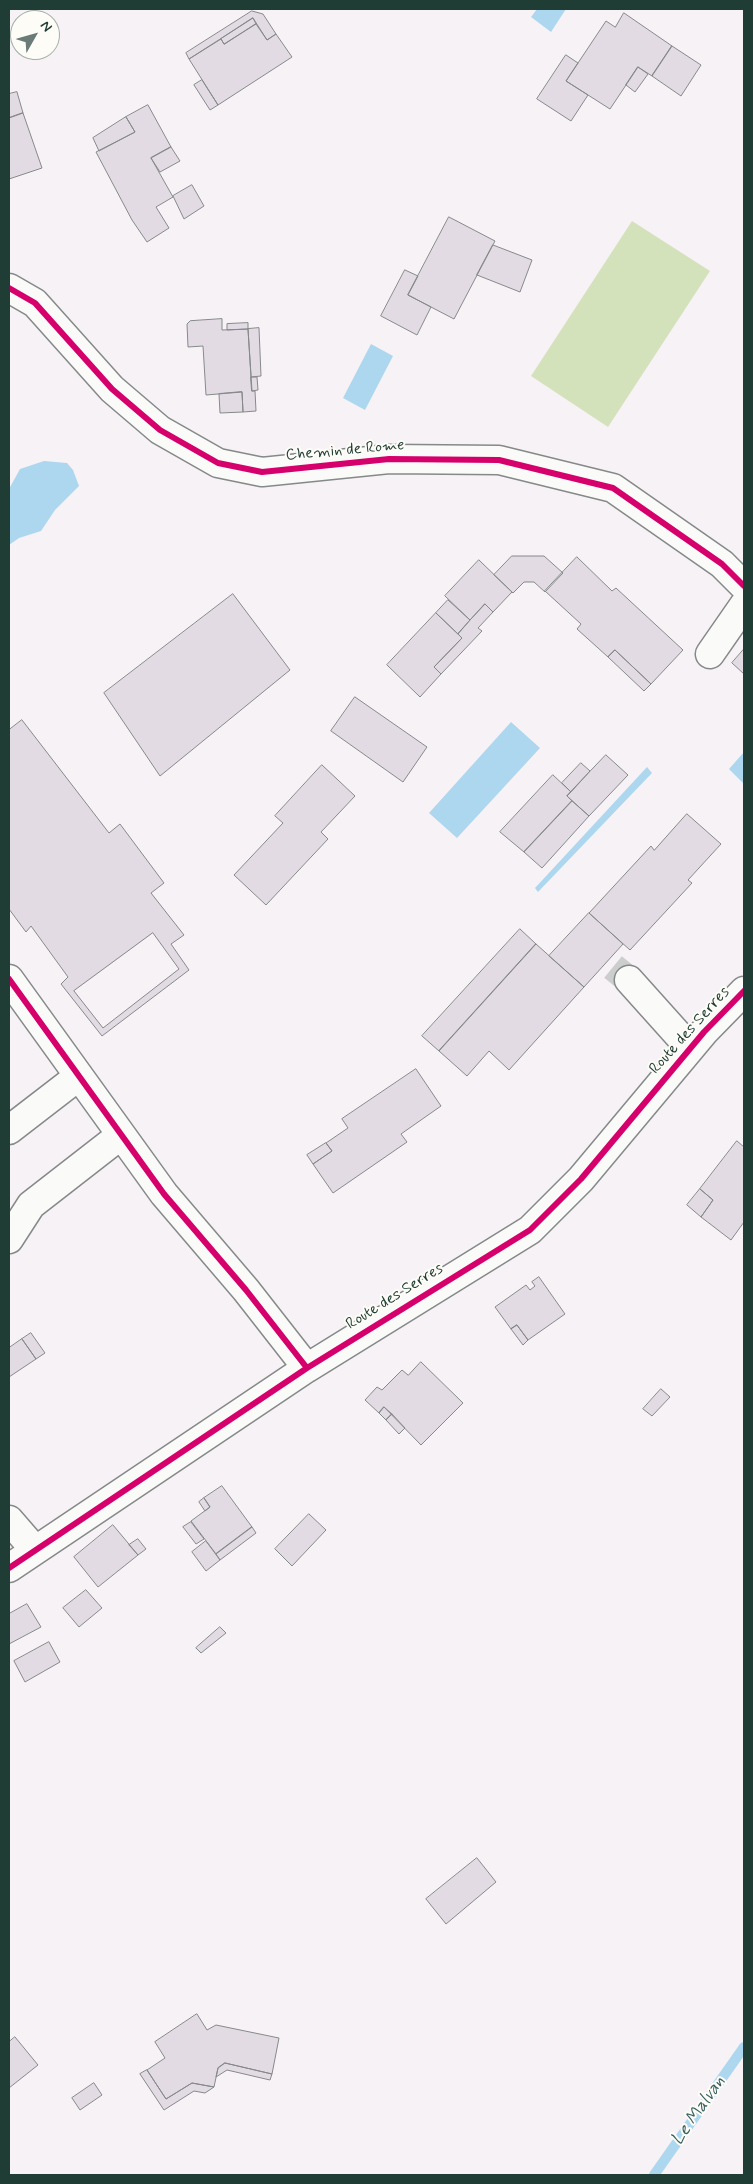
<!DOCTYPE html>
<html>
<head>
<meta charset="utf-8">
<style>
  body { margin:0 }
  #map { position:relative; width:753px; height:2184px; overflow:hidden; background:#f7f2f5; font-family:Mynerve,sans-serif }
  canvas { display:block }
  .frame { position:absolute; inset:0; border:10px solid #1f3d34; pointer-events:none }
  .north { position:absolute; left:10px; top:10px; width:50px; height:50px; box-sizing:border-box; background:#fdfcf7; border:1px solid #a4b0a9; border-radius:50%; rotate:52deg; font-size:14px; font-weight:700; line-height:20px; text-align:center; color:#1f3d34 }
  .north::after { content:''; display:block; margin:auto; width:18px; height:22px; background:#6b7c78; clip-path:polygon(50% 0,100% 100%,50% 72%,0 100%) }
</style>
</head>
<body>
<div id="map">
<canvas width="753" height="2184"></canvas>
<div class="frame"></div>
<div class="north">N</div>
</div>
<script>
const g = document.querySelector('canvas').getContext('2d');
g.lineJoin = 'round';
function fill(path, color) { g.fillStyle = color; g.fill(path, 'evenodd'); }
function strokePath(path, color, width, dash) { g.strokeStyle = color; g.lineWidth = width; g.lineCap = dash ? 'butt' : 'round'; g.setLineDash(dash || []); g.stroke(path); }
function label(font, color, halo, rows, align = 'center') {
  g.font = font + ' Mynerve,sans-serif'; g.lineWidth = 4; g.setLineDash([]); g.textBaseline = 'middle'; g.strokeStyle = halo; g.fillStyle = color; for (const [text, x, y, turn = 0] of rows) {
    g.save(); g.translate(x, y); g.rotate((+turn || 0) * Math.PI / 180); g.textAlign = isNaN(turn) ? turn : align; if (halo) g.strokeText(text, 0, 0); g.fillText(text, 0, 0); g.restore();
  }
}
const green = new Path2D(`
  M 632,221 L 710,271 L 608,427 L 531,376 Z`);
const water = new Path2D(`
  M 537,9 L 566,9 L 551,32 L 531,17 Z
  M 371,344 L 393,356 L 365,410 L 343,398 Z
  M 44,461 L 67,463 L 73,470 L 79,486 L 55,510 L 41,531 L 19,538 L 9,545 L 9,489 L 20,469 Z
  M 511,722 L 540,748 L 457,838 L 429,813 Z
  M 744,752 L 744,784 L 729,769 Z
  M 647,767 L 652,773 L 538,892 L 535,888 Z`);
const stream = new Path2D(`
  M 654,2175 L 744,2047`);
const building = new Path2D(`
  M 252,11 L 263,14 L 276,34 L 267,40 L 253,18 L 189,59 L 186,53 Z
  M 624,13 L 672,46 L 652,76 L 638,67 L 610,109 L 566,81 L 606,21 L 615,27 Z
  M 253,18 L 256,24 L 224,44 L 221,39 Z
  M 256,24 L 267,40 L 276,34 L 292,57 L 218,105 L 189,59 L 221,39 L 224,44 Z
  M 672,46 L 701,65 L 681,96 L 652,76 Z
  M 566,55 L 578,63 L 566,81 L 588,95 L 571,121 L 537,99 Z
  M 638,67 L 648,74 L 635,92 L 626,85 Z
  M 202,80 L 218,105 L 210,110 L 194,85 Z
  M 17,92 L 23,113 L 9,118 L 9,94 Z
  M 148,105 L 171,147 L 151,158 L 173,197 L 156,207 L 169,228 L 147,242 L 132,220 L 96,152 L 135,132 L 126,117 Z
  M 23,113 L 42,168 L 9,179 L 9,118 Z
  M 126,117 L 135,132 L 99,151 L 93,138 Z
  M 171,147 L 180,161 L 160,172 L 151,158 Z
  M 192,185 L 204,206 L 184,219 L 173,196 Z
  M 449,217 L 495,241 L 454,319 L 408,295 Z
  M 493,245 L 532,260 L 520,292 L 477,275 Z
  M 405,270 L 418,276 L 408,295 L 431,307 L 417,335 L 381,316 Z
  M 222,319 L 222,330 L 248,329 L 252,391 L 255,391 L 256,411 L 243,412 L 242,392 L 206,395 L 203,346 L 188,347 L 187,324 L 190,321 Z
  M 248,323 L 248,329 L 227,330 L 227,324 Z
  M 259,328 L 261,376 L 251,377 L 248,329 Z
  M 251,377 L 257,377 L 258,390 L 252,391 Z
  M 242,392 L 243,412 L 220,413 L 219,394 Z
  M 512,556 L 544,556 L 563,573 L 545,592 L 534,582 L 524,582 L 513,593 L 494,575 Z
  M 577,557 L 612,591 L 616,588 L 683,650 L 651,684 L 615,650 L 608,657 L 577,629 L 581,624 L 545,591 Z
  M 479,560 L 512,592 L 493,612 L 485,604 L 470,620 L 445,596 Z
  M 233,594 L 290,670 L 160,776 L 104,693 Z
  M 448,600 L 470,620 L 458,634 L 436,613 Z
  M 485,604 L 493,612 L 478,628 L 482,631 L 441,674 L 434,667 L 462,638 L 458,634 Z
  M 436,613 L 462,638 L 434,667 L 441,674 L 420,697 L 387,665 Z
  M 744,649 L 744,674 L 732,663 Z
  M 615,650 L 651,684 L 644,691 L 608,657 Z
  M 355,697 L 427,747 L 403,782 L 331,731 Z
  M 22,720 L 109,833 L 120,824 L 164,883 L 151,893 L 184,935 L 171,944 L 189,970 L 102,1036 L 61,984 L 68,977 L 31,926 L 26,932 L 9,909 L 9,730 Z
  M 606,755 L 628,775 L 589,816 L 567,796 Z
  M 581,763 L 590,771 L 571,792 L 562,783 Z
  M 322,765 L 355,796 L 321,832 L 328,839 L 266,905 L 234,875 L 283,823 L 275,816 Z
  M 553,775 L 571,792 L 567,796 L 572,801 L 524,852 L 500,832 Z
  M 572,801 L 589,816 L 542,868 L 524,852 Z
  M 687,814 L 721,844 L 688,880 L 692,883 L 630,950 L 589,913 L 651,846 L 654,850 Z
  M 589,913 L 623,944 L 584,987 L 549,956 Z
  M 520,929 L 536,944 L 439,1051 L 422,1036 Z
  M 153,933 L 179,969 L 103,1028 L 74,991 Z
  M 536,944 L 584,987 L 509,1070 L 489,1051 L 467,1076 L 439,1051 Z
  M 416,1069 L 441,1106 L 401,1134 L 407,1142 L 333,1193 L 313,1164 L 332,1151 L 326,1143 L 348,1128 L 342,1119 Z
  M 737,1141 L 744,1147 L 744,1222 L 731,1240 L 701,1217 L 713,1200 L 700,1189 Z
  M 326,1143 L 332,1151 L 313,1164 L 307,1155 Z
  M 700,1189 L 713,1200 L 701,1217 L 687,1205 Z
  M 539,1277 L 565,1314 L 528,1340 L 517,1325 L 511,1329 L 495,1307 L 526,1285 L 530,1290 L 535,1286 L 532,1282 Z
  M 517,1325 L 528,1340 L 523,1345 L 511,1329 Z
  M 31,1333 L 45,1353 L 36,1359 L 22,1339 Z
  M 22,1339 L 36,1359 L 9,1377 L 9,1348 Z
  M 421,1362 L 463,1403 L 421,1445 L 384,1407 L 379,1413 L 365,1400 L 377,1387 L 382,1390 L 402,1370 L 408,1375 Z
  M 661,1389 L 670,1397 L 652,1416 L 643,1409 Z
  M 384,1407 L 392,1414 L 386,1420 L 379,1413 Z
  M 392,1414 L 405,1428 L 399,1434 L 386,1420 Z
  M 222,1486 L 252,1527 L 216,1554 L 191,1521 L 210,1507 L 204,1498 Z
  M 204,1498 L 210,1507 L 205,1511 L 199,1502 Z
  M 309,1514 L 326,1530 L 292,1566 L 275,1549 Z
  M 191,1522 L 204,1539 L 196,1544 L 183,1527 Z
  M 113,1525 L 138,1555 L 98,1587 L 74,1557 Z
  M 252,1527 L 256,1533 L 220,1560 L 216,1554 Z
  M 138,1539 L 146,1549 L 138,1555 L 129,1545 Z
  M 206,1541 L 220,1560 L 206,1571 L 192,1552 Z
  M 86,1590 L 102,1608 L 79,1627 L 63,1608 Z
  M 27,1604 L 41,1627 L 9,1644 L 9,1614 Z
  M 220,1627 L 226,1633 L 201,1653 L 196,1648 Z
  M 49,1642 L 60,1662 L 25,1682 L 14,1661 Z
  M 477,1858 L 496,1882 L 446,1924 L 426,1899 Z
  M 197,2014 L 207,2030 L 216,2025 L 279,2038 L 272,2074 L 225,2063 L 218,2068 L 214,2087 L 192,2083 L 166,2099 L 147,2070 L 165,2058 L 155,2042 Z
  M 15,2037 L 38,2065 L 9,2088 L 9,2042 Z
  M 225,2063 L 272,2074 L 270,2080 L 227,2070 L 216,2077 L 218,2068 Z
  M 147,2070 L 166,2099 L 192,2083 L 214,2087 L 205,2093 L 194,2091 L 164,2110 L 140,2074 Z
  M 94,2083 L 102,2095 L 80,2110 L 72,2098 Z`);
const minorTunnel = new Path2D(`
  M 613,967 L 629,980`);
const minor = new Path2D(`
  M 9,288 L 35,303 L 112,389 L 160,430 L 218,463 L 262,472 L 389,459 L 499,460 L 613,488 L 722,564 L 744,586
  M 710,654 L 744,605
  M 9,979 L 164,1194 L 246,1290 L 307,1368
  M 629,980 L 690,1048
  M 9,1130 L 79,1076
  M 9,1239 L 31,1205 L 121,1135
  M 9,1520 L 35,1550
  M 9,1568 L 307,1368 L 530,1230 L 581,1179 L 704,1032 L 744,991`);
const cycleway = new Path2D(`
  M 9,288 L 35,303 L 112,389 L 160,430 L 218,463 L 262,472 L 389,459 L 499,460 L 613,488 L 722,564 L 744,586
  M 9,979 L 164,1194 L 246,1290 L 307,1368
  M 9,1568 L 307,1368 L 530,1230 L 581,1179 L 704,1032 L 744,991`);
const streetNames = [
  ["Chemin de Rome",345,451,-5],
  ["Route des Serres",690,1031,-48],
  ["Route des Serres",395,1297,-32]
];
const waterNames = [
  ["Le Malvan",699,2111,-55]
];
fill(green, '#d4e2bc');
fill(water, '#acd7ef');
strokePath(stream, '#acd7ef', 10);
fill(building, '#e2dbe4');
strokePath(building, '#868989', 1);
strokePath(minorTunnel, '#cccece', 28, [28, 14]);
strokePath(minor, '#868989', 31);
strokePath(minor, '#fafaf8', 28);
strokePath(cycleway, '#d6006c', 6);
label('16px', '#1f3d34', '#fdfcf7', streetNames);
label('italic 18px', '#3a6162', '#fdfcf7', waterNames);
</script>
</body>
</html>
